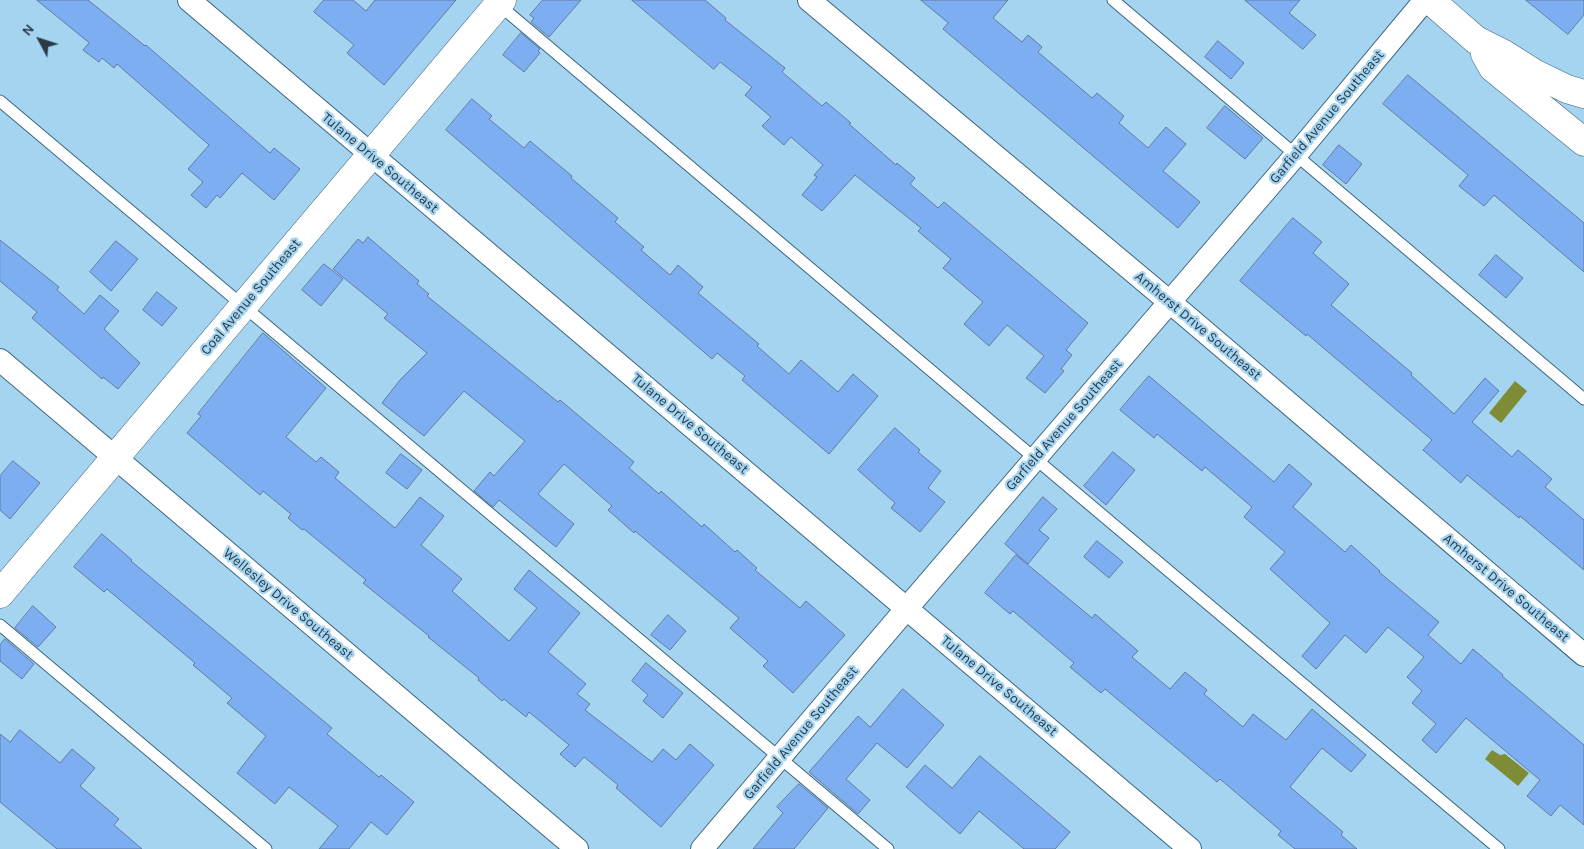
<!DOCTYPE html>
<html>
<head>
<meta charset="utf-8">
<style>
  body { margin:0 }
  #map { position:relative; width:1584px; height:849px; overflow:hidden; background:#a5d4f1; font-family:Karla,sans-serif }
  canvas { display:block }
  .north { position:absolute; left:15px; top:15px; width:50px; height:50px; -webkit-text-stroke:4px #a5d4f1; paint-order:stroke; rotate:310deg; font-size:14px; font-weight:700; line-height:20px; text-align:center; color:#283b47 }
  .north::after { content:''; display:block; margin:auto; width:18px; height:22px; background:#283b47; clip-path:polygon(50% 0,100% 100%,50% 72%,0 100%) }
</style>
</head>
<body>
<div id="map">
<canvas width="1584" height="849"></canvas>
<div class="north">N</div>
</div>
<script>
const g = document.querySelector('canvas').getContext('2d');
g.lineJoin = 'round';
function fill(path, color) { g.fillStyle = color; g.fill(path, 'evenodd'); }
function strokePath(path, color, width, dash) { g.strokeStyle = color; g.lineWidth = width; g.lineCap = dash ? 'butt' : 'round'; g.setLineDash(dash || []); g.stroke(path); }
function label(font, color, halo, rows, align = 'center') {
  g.font = font + ' Karla,sans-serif'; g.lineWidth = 4.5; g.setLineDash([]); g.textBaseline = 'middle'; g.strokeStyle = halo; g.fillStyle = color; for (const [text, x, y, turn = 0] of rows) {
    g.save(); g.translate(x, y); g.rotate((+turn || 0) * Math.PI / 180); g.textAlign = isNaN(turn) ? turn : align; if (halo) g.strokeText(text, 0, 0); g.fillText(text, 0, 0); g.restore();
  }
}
const water = new Path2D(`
  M 1515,381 L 1527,391 L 1501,423 L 1489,413 Z
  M 1492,750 L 1500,755 L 1505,754 L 1529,773 L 1518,786 L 1485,759 Z`);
const building = new Path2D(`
  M 37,0 L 88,0 L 145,46 L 146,45 L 270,153 L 274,148 L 300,169 L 274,200 L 242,173 L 220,198 L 217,195 L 206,208 L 191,195 L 203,182 L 188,169 L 209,145 L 117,64 L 114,68 L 102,58 L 99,62 L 83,50 L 89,43 Z
  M 324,0 L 353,0 L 366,11 L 375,0 L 456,0 L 384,85 L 347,53 L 354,45 L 314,12 Z
  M 543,0 L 581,0 L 549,37 L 531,22 L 534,18 L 530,15 Z
  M 632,0 L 705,0 L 726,18 L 725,20 L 785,68 L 782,72 L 822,106 L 826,102 L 851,123 L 849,124 L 896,165 L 897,163 L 915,178 L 910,184 L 938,208 L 944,202 L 1088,323 L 1066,350 L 1072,355 L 1061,369 L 1064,371 L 1045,393 L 1026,378 L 1044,356 L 1007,325 L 989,346 L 964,324 L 983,302 L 943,268 L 951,259 L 918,231 L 921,228 L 855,175 L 822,211 L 802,195 L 817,177 L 814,175 L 823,165 L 791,137 L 784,145 L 762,126 L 771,117 L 745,95 L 752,87 L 720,62 L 714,69 Z
  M 921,0 L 1008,0 L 993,18 L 1022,42 L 1028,35 L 1042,47 L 1038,52 L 1092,98 L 1097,93 L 1124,116 L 1119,123 L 1148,148 L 1166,127 L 1186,144 L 1163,171 L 1200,202 L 1178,228 L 943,29 L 948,23 Z
  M 1245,0 L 1300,0 L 1289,13 L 1316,35 L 1303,49 Z
  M 1526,0 L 1584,0 L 1584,15 L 1568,34 Z
  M 521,33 L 540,49 L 538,51 L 540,53 L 524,72 L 503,55 Z
  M 1218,41 L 1244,63 L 1231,79 L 1205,57 Z
  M 1408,75 L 1584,223 L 1584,272 L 1494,195 L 1484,206 L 1459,186 L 1468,175 L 1383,104 Z
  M 472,99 L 492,116 L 489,119 L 524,148 L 530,141 L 572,176 L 571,178 L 618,218 L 615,222 L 644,247 L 641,250 L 670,275 L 678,265 L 703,287 L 698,293 L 759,344 L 757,346 L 789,374 L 801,360 L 838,392 L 853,374 L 878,396 L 829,454 L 742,380 L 745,376 L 717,353 L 712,359 L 446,130 Z
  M 1225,106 L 1263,138 L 1245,159 L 1207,128 Z
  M 1339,145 L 1362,164 L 1346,184 L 1323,165 Z
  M 1293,218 L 1322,242 L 1313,253 L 1349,284 L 1331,305 L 1412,373 L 1411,375 L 1454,414 L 1485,378 L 1499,391 L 1472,422 L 1512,457 L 1518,450 L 1552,479 L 1545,487 L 1584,520 L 1584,570 L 1520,516 L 1519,518 L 1467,475 L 1461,483 L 1423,450 L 1432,440 L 1307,334 L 1306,336 L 1240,281 Z
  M 368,237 L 419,281 L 417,284 L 429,294 L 427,296 L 558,402 L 560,400 L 634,462 L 629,468 L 659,494 L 661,491 L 702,527 L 704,524 L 735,552 L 737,550 L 757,568 L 755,570 L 800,608 L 806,601 L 845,635 L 793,693 L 763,666 L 768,661 L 730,628 L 739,618 L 635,531 L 634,533 L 608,510 L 612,506 L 564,464 L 538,494 L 574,524 L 556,547 L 499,500 L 493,507 L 474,491 L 490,472 L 494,476 L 525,441 L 464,391 L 424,436 L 382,403 L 400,380 L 427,353 L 384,318 L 388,314 L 333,269 L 358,239 L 363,243 Z
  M 0,240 L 59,287 L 57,290 L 84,314 L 100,295 L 119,311 L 104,329 L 140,363 L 118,389 L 103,377 L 102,379 L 32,318 L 37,312 L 0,281 Z
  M 116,241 L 138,259 L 111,291 L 90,272 Z
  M 1496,255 L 1523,278 L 1506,298 L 1479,275 Z
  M 324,264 L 343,279 L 321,306 L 302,290 Z
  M 157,292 L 177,308 L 162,326 L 143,310 Z
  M 263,333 L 326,388 L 286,437 L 316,462 L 321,457 L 339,472 L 335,478 L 395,528 L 420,497 L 444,516 L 421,545 L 462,579 L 452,591 L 509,641 L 537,608 L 514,589 L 529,570 L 580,613 L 548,652 L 586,684 L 577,694 L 590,704 L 585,710 L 652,762 L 663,749 L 676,760 L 690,744 L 714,765 L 661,827 L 616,788 L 618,785 L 584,757 L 575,767 L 560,754 L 569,745 L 529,712 L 526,717 L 504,699 L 502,701 L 478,680 L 479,678 L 428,637 L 429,636 L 363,583 L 366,580 L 304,529 L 302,530 L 288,518 L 291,514 L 263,491 L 260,495 L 187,433 L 201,416 L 198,414 Z
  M 1149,376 L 1274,482 L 1289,464 L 1312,484 L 1293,507 L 1345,552 L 1351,545 L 1380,571 L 1379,572 L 1439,622 L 1428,635 L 1461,664 L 1473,649 L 1503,675 L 1502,676 L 1584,745 L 1584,825 L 1560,805 L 1551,816 L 1527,796 L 1540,780 L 1466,718 L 1436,753 L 1422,740 L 1436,724 L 1412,703 L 1422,691 L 1407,677 L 1424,657 L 1388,627 L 1366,653 L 1345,635 L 1316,669 L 1302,656 L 1330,623 L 1270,569 L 1285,552 L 1244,517 L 1252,507 L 1205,467 L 1202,471 L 1157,434 L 1154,438 L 1120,410 Z
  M 895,428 L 920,450 L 918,452 L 941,471 L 928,488 L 945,502 L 920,532 L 891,508 L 895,503 L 858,470 Z
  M 1113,452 L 1135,470 L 1106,505 L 1084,486 Z
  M 401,454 L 422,470 L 407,489 L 386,473 Z
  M 13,461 L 40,483 L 10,519 L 0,510 L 0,476 Z
  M 1043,497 L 1057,509 L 1039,530 L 1049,538 L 1028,564 L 1005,544 Z
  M 102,534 L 132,560 L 131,561 L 332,728 L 327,734 L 379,777 L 381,775 L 414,802 L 387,835 L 371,822 L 349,849 L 319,849 L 338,826 L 289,787 L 275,804 L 237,773 L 266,736 L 227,703 L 232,698 L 193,665 L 195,663 L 107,589 L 104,592 L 74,567 Z
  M 1097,541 L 1123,562 L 1109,578 L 1084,557 Z
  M 1016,555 L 1092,618 L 1095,614 L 1138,651 L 1132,657 L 1170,689 L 1185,672 L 1207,690 L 1204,694 L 1243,727 L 1253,714 L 1286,740 L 1312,709 L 1366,755 L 1351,772 L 1322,748 L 1290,787 L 1343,832 L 1341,835 L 1357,849 L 1295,849 L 1278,835 L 1281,831 L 1220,779 L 1217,782 L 1105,689 L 1101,693 L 1070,667 L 1074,663 L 1013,611 L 1010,614 L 985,593 Z
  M 33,606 L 56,627 L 38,647 L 15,628 Z
  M 668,615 L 686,631 L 670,650 L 651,635 Z
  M 5,639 L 34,664 L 22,679 L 0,661 L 0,645 Z
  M 646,663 L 683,693 L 663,718 L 643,701 L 648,695 L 632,681 Z
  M 903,689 L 944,725 L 907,768 L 877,743 L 846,779 L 870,800 L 858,814 L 809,772 L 858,716 L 870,727 Z
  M 20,730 L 60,763 L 72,749 L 95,768 L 80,786 L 119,819 L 114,825 L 142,849 L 57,849 L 0,802 L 0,734 L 10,742 Z
  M 980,756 L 1070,832 L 1055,849 L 1024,849 L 979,811 L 960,834 L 906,787 L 925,765 L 952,788 Z
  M 799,784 L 828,808 L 794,849 L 753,849 L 783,813 L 777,807 Z`);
const service = new Path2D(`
  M 1113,0 L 1584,399
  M 498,4 L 1019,445 L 1499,849
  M 0,101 L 888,849
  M 0,625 L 266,849`);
const minor = new Path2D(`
  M 189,0 L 1190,849
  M 809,0 L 1184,314 L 1584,655
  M 0,360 L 577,849
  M 702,849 L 907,608 L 1295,156 L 1425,0`);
const tertiary = new Path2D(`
  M 1430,0 L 1476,40 L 1504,54 L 1534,73 L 1567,89 L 1584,94
  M 1485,54 L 1493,68 L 1584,142`);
const secondary = new Path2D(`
  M 0,594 L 502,0`);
const streetNames = [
  ["Garfield Avenue Southeast",1327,117,-50],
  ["Tulane Drive Southeast",380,163,40],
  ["Coal Avenue Southeast",251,297,-50],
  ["Amherst Drive Southeast",1198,326,40],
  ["Tulane Drive Southeast",690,424,40],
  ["Garfield Avenue Southeast",1064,425,-49],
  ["Amherst Drive Southeast",1506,588,40],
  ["Wellesley Drive Southeast",288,604,40],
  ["Tulane Drive Southeast",999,686,40],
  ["Garfield Avenue Southeast",801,733,-50]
];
fill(water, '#7f8c36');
fill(building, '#7eaef2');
strokePath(building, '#617ba0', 1);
strokePath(service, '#3a657f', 13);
strokePath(minor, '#3a657f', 24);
strokePath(tertiary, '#3a657f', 29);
strokePath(secondary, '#3a657f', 29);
strokePath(service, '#fff', 11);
strokePath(minor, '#fff', 22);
strokePath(tertiary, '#fff', 28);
strokePath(secondary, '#fff', 28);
label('14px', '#283b47', '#a5d4f1', streetNames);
</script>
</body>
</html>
